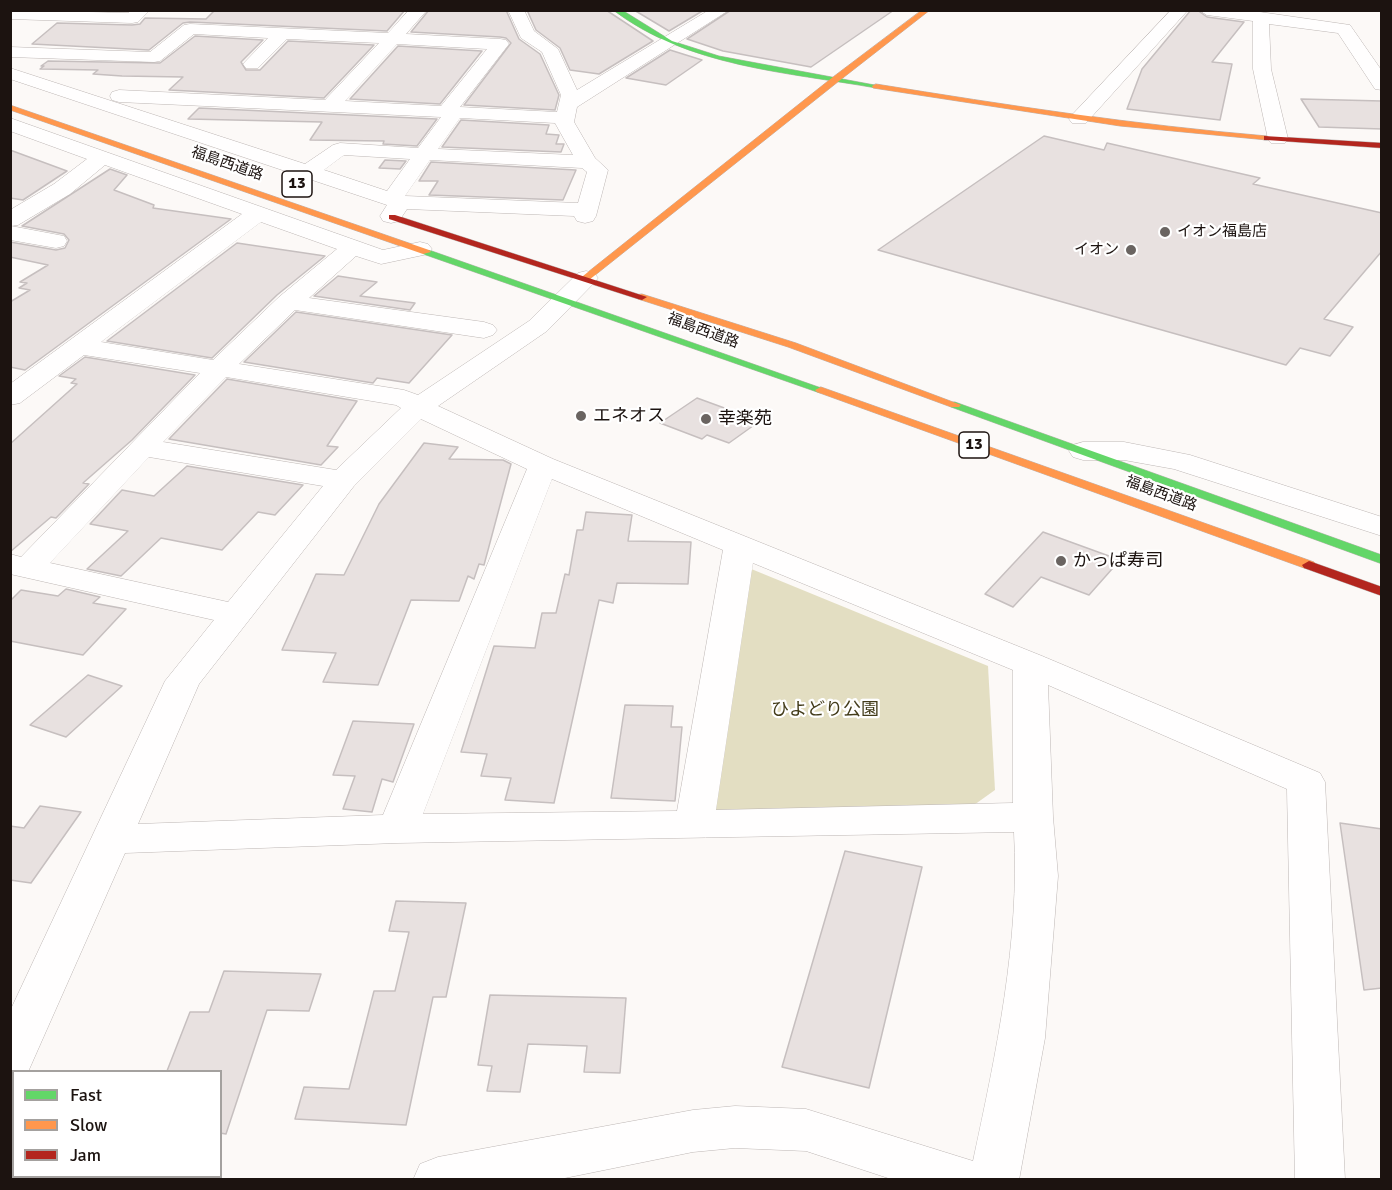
<!DOCTYPE html>
<html>
<head>
<meta charset="utf-8">
<style>
  body { margin:0 }
  #map { position:relative; width:1392px; height:1190px; overflow:hidden; background:#fcf9f7; font-family:Signika,sans-serif }
  canvas { display:block }
  .frame { position:absolute; inset:0; border:12px solid #1c1310; pointer-events:none }
  .legend { position:absolute; left:12px; top:1070px; width:210px; height:108px; box-sizing:border-box; background:#fff; border:2px solid #a4a19f; margin:0; padding:8px 10px; list-style:none; font-size:18px; color:#1c1310 }
  .legend li { display:flex; align-items:center; gap:12px; height:30px }
  .legend b { width:30px; border:2px solid #a4a19f }
</style>
</head>
<body>
<div id="map">
<canvas width="1392" height="1190"></canvas>
<div class="frame"></div>
<ul class="legend">
<li><b style="height:8px;background:#63d668"></b>Fast</li>
<li><b style="height:8px;background:#ff974d"></b>Slow</li>
<li><b style="height:8px;background:#b3261e"></b>Jam</li>
</ul>
</div>
<script>
const g = document.querySelector('canvas').getContext('2d');
g.lineJoin = 'round';
function fill(path, color) { g.fillStyle = color; g.fill(path, 'evenodd'); }
function strokePath(path, color, width, dash) { g.strokeStyle = color; g.lineWidth = width; g.lineCap = dash ? 'butt' : 'round'; g.setLineDash(dash || []); g.stroke(path); }
function label(font, color, halo, rows, align = 'center') {
  g.font = font + ' Signika,"Noto Sans JP",sans-serif'; g.lineWidth = 4.5; g.setLineDash([]); g.textBaseline = 'middle'; g.strokeStyle = halo; g.fillStyle = color; for (const [text, x, y, turn = 0] of rows) {
    g.save(); g.translate(x, y); g.rotate((+turn || 0) * Math.PI / 180); g.textAlign = isNaN(turn) ? turn : align; if (halo) g.strokeText(text, 0, 0); g.fillText(text, 0, 0); g.restore();
  }
}
const green = new Path2D(`
  M 744,566 L 988,666 L 995,790 L 967,810 L 703,815 Z`);
const building = new Path2D(`
  M 215,10 L 405,10 L 387,31 L 190,22 L 183,23 L 149,50 L 32,44 L 57,23 L 132,25 L 140,24 L 145,18 L 206,19 Z
  M 429,10 L 506,10 L 519,39 L 540,54 L 559,95 L 555,110 L 464,105 L 511,43 L 506,38 L 500,37 L 411,32 Z
  M 527,10 L 606,10 L 653,41 L 599,74 L 570,70 L 560,48 L 536,30 Z
  M 634,10 L 704,10 L 669,31 Z
  M 731,10 L 894,10 L 811,67 L 723,51 L 687,39 Z
  M 1191,10 L 1197,10 L 1207,17 L 1244,22 L 1212,62 L 1232,64 L 1220,120 L 1127,109 L 1142,69 Z
  M 195,36 L 263,40 L 241,62 L 246,70 L 260,70 L 288,41 L 374,45 L 324,98 L 169,90 L 183,77 L 122,76 L 93,74 L 98,70 L 40,69 L 44,66 L 41,66 L 48,61 L 160,63 Z
  M 398,46 L 482,51 L 440,104 L 350,99 Z
  M 670,50 L 702,60 L 666,85 L 626,78 Z
  M 1301,99 L 1382,101 L 1382,129 L 1319,127 Z
  M 199,108 L 437,119 L 417,146 L 383,144 L 384,141 L 310,140 L 322,122 L 188,119 Z
  M 461,120 L 549,125 L 546,134 L 559,135 L 556,144 L 564,144 L 561,152 L 442,147 Z
  M 1044,136 L 1104,150 L 1107,143 L 1260,178 L 1253,184 L 1382,213 L 1382,251 L 1324,319 L 1353,327 L 1330,356 L 1300,348 L 1286,365 L 878,250 Z
  M 10,150 L 67,171 L 23,200 L 10,198 Z
  M 385,160 L 406,161 L 400,169 L 379,168 Z
  M 431,162 L 576,170 L 563,200 L 429,195 L 438,181 L 419,181 Z
  M 110,169 L 127,175 L 114,190 L 154,205 L 153,208 L 231,219 L 25,370 L 10,367 L 10,302 L 30,290 L 19,288 L 27,283 L 20,282 L 48,265 L 10,257 L 10,242 L 56,250 L 65,248 L 69,240 L 64,234 L 22,226 Z
  M 237,243 L 325,256 L 277,295 L 212,358 L 107,341 Z
  M 338,276 L 377,282 L 360,296 L 415,303 L 410,310 L 314,296 Z
  M 296,312 L 452,335 L 409,383 L 377,378 L 373,383 L 244,362 Z
  M 85,357 L 195,375 L 132,440 L 83,483 L 89,484 L 56,518 L 51,517 L 10,552 L 10,444 L 77,384 L 71,383 L 76,379 L 59,376 Z
  M 227,379 L 357,401 L 327,446 L 338,447 L 321,465 L 169,439 Z
  M 697,398 L 738,413 L 735,415 L 757,423 L 729,443 L 707,435 L 702,439 L 660,423 Z
  M 424,443 L 458,447 L 449,459 L 503,460 L 511,464 L 484,565 L 479,564 L 474,579 L 468,576 L 459,601 L 411,600 L 378,685 L 323,682 L 336,653 L 282,650 L 316,574 L 344,575 L 379,504 Z
  M 187,466 L 303,485 L 275,515 L 258,512 L 222,550 L 161,538 L 121,576 L 87,569 L 128,531 L 90,524 L 122,490 L 154,496 Z
  M 586,512 L 632,515 L 628,541 L 691,542 L 688,584 L 617,583 L 613,603 L 599,600 L 554,803 L 505,800 L 511,778 L 481,776 L 487,754 L 461,752 L 494,646 L 535,648 L 542,613 L 556,613 L 565,574 L 569,575 L 577,530 L 583,530 Z
  M 1043,532 L 1120,560 L 1089,595 L 1041,577 L 1013,607 L 985,594 Z
  M 66,589 L 100,597 L 93,603 L 126,609 L 83,655 L 10,641 L 10,601 L 21,590 L 58,596 Z
  M 88,675 L 122,686 L 66,737 L 30,725 Z
  M 625,705 L 673,706 L 671,727 L 682,727 L 675,801 L 611,798 Z
  M 353,721 L 414,724 L 393,782 L 382,779 L 372,812 L 343,809 L 355,776 L 333,775 Z
  M 40,806 L 81,812 L 31,883 L 10,880 L 10,826 L 24,828 Z
  M 1340,823 L 1382,829 L 1382,988 L 1364,990 Z
  M 845,851 L 922,867 L 869,1088 L 782,1067 Z
  M 396,901 L 466,903 L 446,997 L 433,997 L 406,1125 L 295,1119 L 304,1087 L 349,1089 L 374,991 L 395,991 L 409,932 L 389,931 Z
  M 224,971 L 321,974 L 309,1011 L 267,1010 L 226,1134 L 220,1133 L 220,1071 L 167,1071 L 190,1012 L 209,1012 Z
  M 490,995 L 626,998 L 620,1073 L 584,1072 L 587,1046 L 528,1044 L 520,1092 L 487,1091 L 492,1066 L 478,1065 Z`);
const street = new Path2D(`
  M 10,10 L 128,13 L 131,10 L 150,10 L 138,22 L 132,23 L 10,19 Z
  M 409,10 L 427,10 L 406,34 L 500,39 L 506,40 L 509,44 L 460,107 L 557,112 L 561,95 L 542,52 L 521,38 L 508,10 L 524,10 L 534,31 L 558,49 L 577,90 L 709,10 L 729,10 L 577,107 L 574,122 L 595,158 L 608,170 L 596,216 L 593,221 L 585,223 L 577,221 L 574,216 L 407,209 L 399,221 L 391,223 L 383,221 L 380,216 L 387,205 L 10,79 L 10,68 L 305,164 L 333,145 L 340,143 L 418,148 L 441,117 L 119,102 L 112,100 L 110,96 L 112,92 L 119,90 L 325,100 L 379,43 L 287,39 L 258,68 L 246,68 L 243,64 L 268,38 L 194,34 L 160,61 L 154,62 L 10,57 L 10,47 L 150,52 L 184,25 L 190,24 L 388,33 ZM 397,44 L 487,49 L 441,106 L 345,101 ZM 460,118 L 555,123 L 573,155 L 438,149 ZM 344,155 L 410,159 L 387,191 L 324,170 ZM 430,160 L 582,168 L 587,172 L 578,203 L 405,196 Z
  M 1171,10 L 1188,10 L 1086,123 L 1072,123 L 1069,119 L 1072,115 Z
  M 1199,10 L 1246,10 L 1350,25 L 1382,71 L 1382,90 L 1375,89 L 1338,33 L 1269,24 L 1271,69 L 1288,139 L 1285,143 L 1271,143 L 1268,139 L 1253,69 L 1253,21 L 1207,15 Z
  M 10,118 L 383,250 L 420,242 L 428,244 L 432,249 L 428,254 L 381,264 L 356,256 L 309,298 L 484,322 L 493,325 L 497,330 L 493,335 L 484,338 L 295,310 L 239,364 L 404,390 L 418,395 L 529,321 L 578,273 L 586,271 L 594,273 L 598,278 L 594,283 L 547,331 L 438,406 L 553,459 L 1042,656 L 1320,773 L 1325,782 L 1345,1180 L 1295,1180 L 1287,789 L 1048,685 L 1053,817 L 1058,876 L 1045,1038 L 1019,1180 L 894,1180 L 806,1151 L 735,1148 L 693,1152 L 555,1180 L 413,1180 L 420,1164 L 438,1157 L 693,1110 L 735,1106 L 806,1109 L 973,1161 C 996,1054 1020,941 1014,832 L 397,843 L 125,853 L 28,1072 L 14,1072 L 14,1079 L 10,1080 L 10,1011 L 165,681 L 214,620 L 10,574 L 10,554 L 21,557 L 200,373 L 84,355 L 20,403 L 10,405 L 10,384 L 242,214 L 105,165 L 70,194 L 18,225 L 11,226 L 64,236 L 67,241 L 64,246 L 56,248 L 10,240 L 10,210 L 54,184 L 87,159 L 10,131 ZM 261,222 L 337,249 L 279,297 L 213,360 L 101,342 ZM 226,377 L 396,405 L 401,408 L 336,470 L 163,442 ZM 421,419 L 527,469 L 383,815 L 138,824 L 199,684 L 354,486 ZM 149,457 L 323,486 L 228,602 L 50,563 ZM 552,479 L 723,550 L 677,811 L 423,814 ZM 753,563 L 1013,670 L 1013,803 L 716,810 Z
  M 1083,442 L 1124,442 L 1190,455 L 1382,517 L 1382,536 L 1174,469 L 1124,460 L 1083,460 L 1073,457 L 1069,451 L 1073,445 Z`);
const fast = new Path2D(`
  M 613,10 L 622,10 L 672,41 L 719,56 L 880,86 L 876,88 C 786,72 688,67 613,10 Z
  M 423,250 L 429,250 L 827,390 L 821,393 L 817,392 L 423,254 Z
  M 955,402 L 1382,555 L 1382,564 L 951,407 L 951,403 Z`);
const slow = new Path2D(`
  M 922,10 L 930,10 L 839,81 L 589,280 L 583,280 L 583,276 L 833,77 Z
  M 876,84 C 1006,105 1136,125 1267,136 L 1271,138 L 1267,140 L 1120,126 L 873,88 L 872,86 Z
  M 10,105 L 429,250 L 431,252 L 423,254 L 10,110 Z
  M 642,294 L 796,343 L 961,405 L 959,407 L 951,407 L 788,347 L 638,299 L 638,295 Z
  M 821,387 L 1314,562 L 1316,565 L 1309,569 L 1304,568 L 817,392 L 815,390 Z`);
const jam = new Path2D(`
  M 1264,136 L 1382,143 L 1382,148 L 1267,140 L 1264,140 Z
  M 389,215 L 395,215 L 647,297 L 642,300 L 638,299 L 389,219 Z
  M 1309,561 L 1382,587 L 1382,596 L 1304,568 L 1302,565 Z`);
const markers = [
  [1165,232,6,"#6a6461"],
  [1131,250,6,"#6a6461"],
  [581,416,6,"#6a6461"],
  [706,419,6,"#6a6461"],
  [1061,561,6,"#6a6461"]
];
const farStreetnames = [
  ["福島西道路",227,164,19],
  ["福島西道路",703,331,20],
  ["福島西道路",1161,494,20]
];
const farPoinames = [
  ["イオン福島店",1177,232],
  ["イオン",1119,250,"right"]
];
const shields = [
  [297,184,30],
  [974,445,30]
];
const shieldNames = [
  ["13",297,184],
  ["13",974,445]
];
const poiNames = [
  ["エネオス",593,416],
  ["幸楽苑",718,419],
  ["かっぱ寿司",1073,561]
];
const parkNames = [
  ["ひよどり公園",825,710]
];
fill(green, '#e3dec2');
fill(building, '#e8e1e0');
strokePath(building, '#c6bfbf', 1.5);
strokePath(street, '#bdb6b4', 1);
strokePath(fast, '#bdb6b4', 1);
strokePath(slow, '#bdb6b4', 1);
strokePath(jam, '#bdb6b4', 1);
fill(street, '#fffefe');
fill(fast, '#63d668');
fill(slow, '#ff974d');
fill(jam, '#b3261e');
for (const [x, y, r, color] of markers) { const dot = new Path2D(); dot.arc(x, y, r, 0, 2 * Math.PI); g.fillStyle = color; g.fill(dot); strokePath(dot, '#fff', 2); }
label('15px', '#1c1310', '#fff', farStreetnames);
label('15px', '#1c1310', '#fff', farPoinames, 'left');
for (const [x, y, w] of shields) { const box = new Path2D(); box.roundRect(x - w / 2, y - 13, w, 26, 4.5); g.fillStyle = '#fff'; g.fill(box); strokePath(box, '#1c1310', 1.5); }
label('bold 16px', '#1c1310', null, shieldNames);
label('18px', '#1c1310', '#fff', poiNames, 'left');
label('18px', '#433c1a', '#fff', parkNames);
</script>
</body>
</html>
